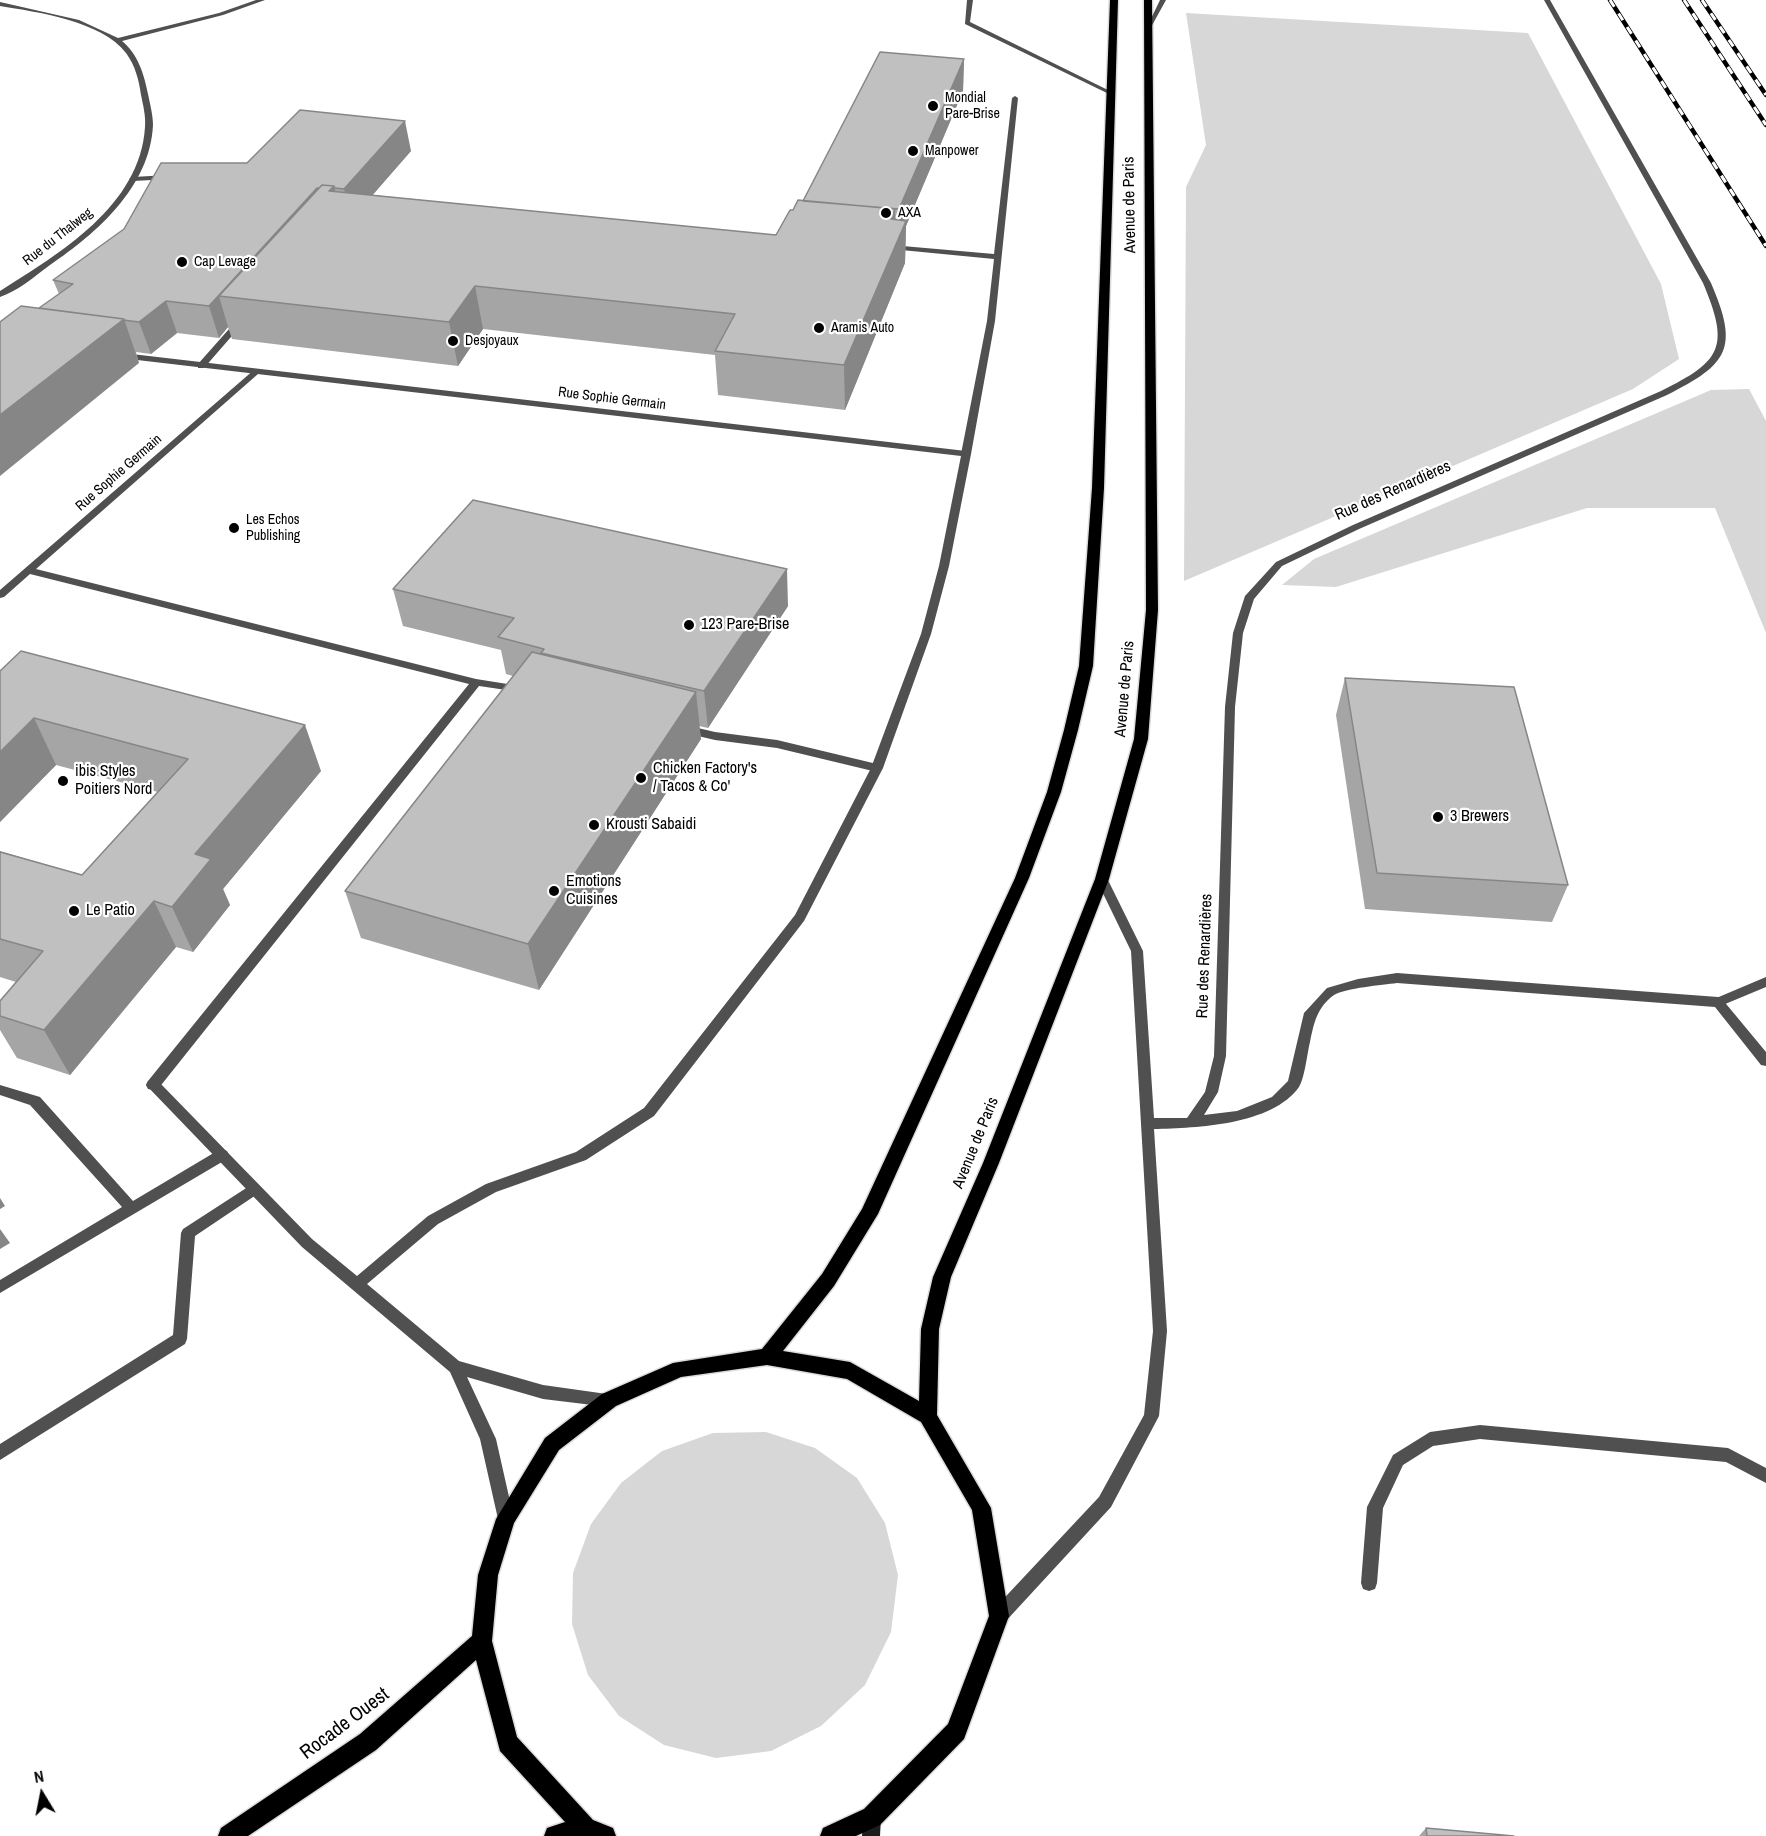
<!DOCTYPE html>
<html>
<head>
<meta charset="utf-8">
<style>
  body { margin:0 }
  #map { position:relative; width:1766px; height:1836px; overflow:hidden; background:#fff; font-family:"Archivo Narrow",sans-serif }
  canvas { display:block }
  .north { position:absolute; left:12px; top:1764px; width:60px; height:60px; -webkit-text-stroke:4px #fff; paint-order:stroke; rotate:350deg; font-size:16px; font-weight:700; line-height:24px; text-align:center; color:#000 }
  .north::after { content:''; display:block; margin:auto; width:21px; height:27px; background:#000; clip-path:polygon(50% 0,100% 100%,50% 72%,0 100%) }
</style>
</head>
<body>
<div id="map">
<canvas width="1766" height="1836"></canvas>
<div class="north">N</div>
</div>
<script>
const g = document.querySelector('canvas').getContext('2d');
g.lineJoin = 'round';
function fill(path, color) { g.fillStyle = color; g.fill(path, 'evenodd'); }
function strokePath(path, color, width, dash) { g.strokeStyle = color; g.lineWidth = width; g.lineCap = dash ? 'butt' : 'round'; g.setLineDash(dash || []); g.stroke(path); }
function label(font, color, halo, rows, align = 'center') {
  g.font = font + ' "Archivo Narrow",sans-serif'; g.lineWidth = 4.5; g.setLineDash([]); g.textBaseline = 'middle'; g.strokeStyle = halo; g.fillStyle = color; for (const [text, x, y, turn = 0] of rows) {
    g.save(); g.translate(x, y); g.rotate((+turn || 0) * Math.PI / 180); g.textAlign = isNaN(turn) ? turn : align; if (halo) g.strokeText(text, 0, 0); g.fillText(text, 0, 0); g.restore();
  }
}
const green = new Path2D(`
  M 1186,13 L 1528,33 L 1661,284 L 1679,359 L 1633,389 L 1184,581 L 1186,187 L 1206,145 Z
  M 1749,389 L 1766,421 L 1766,633 L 1715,508 L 1587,508 L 1336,587 L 1282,585 L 1314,559 L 1711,390 Z
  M 766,1432 L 815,1448 L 857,1478 L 885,1523 L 898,1575 L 891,1632 L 865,1685 L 821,1726 L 771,1751 L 716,1758 L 664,1745 L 619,1716 L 588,1675 L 572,1624 L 573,1573 L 591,1524 L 621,1483 L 662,1451 L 713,1433 Z`);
const service = new Path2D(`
  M 967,0 L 973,0 L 970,22 L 1114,93 L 1109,94 L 965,24 Z
  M 1160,0 L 1166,0 L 1150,29 L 1146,29 Z
  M 1015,96 L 1018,98 L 995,321 L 971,454 L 966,457 L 961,454 L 987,321 L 994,259 L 891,249 L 887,247 L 891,245 L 994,254 L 1012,98 Z
  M 168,175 L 171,175 L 171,179 L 133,181 L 129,179 L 133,177 Z
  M 237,320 L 244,322 L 204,368 L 198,368 L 198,364 Z
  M 255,369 L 258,370 L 258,374 L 36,569 L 476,679 L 520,686 L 525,689 L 520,692 L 479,686 L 158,1089 L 153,1090 L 148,1089 L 146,1085 L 148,1081 L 469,684 L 30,574 L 4,597 L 0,598 L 0,590 Z
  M 685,725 L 715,732 L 777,740 L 877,764 L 883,768 L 877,772 L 777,748 L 715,740 L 681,732 L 680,729 Z
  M 1766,977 L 1766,987 L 1718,1007 L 1714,1005 L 1712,1002 L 1714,999 Z
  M 0,1085 L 40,1097 L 133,1201 L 217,1151 L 222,1149 L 227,1151 L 229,1155 L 227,1159 L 0,1293 L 0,1280 L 122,1207 L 30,1105 L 0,1095 Z
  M 254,1183 L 259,1185 L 261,1189 L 259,1193 L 195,1236 L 187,1339 L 185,1344 L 0,1460 L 0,1444 L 173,1335 L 181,1233 L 183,1229 Z`);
const minor = new Path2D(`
  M 256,0 L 265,0 L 223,15 L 122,41 C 138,54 144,74 148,94 C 150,104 153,115 153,125 C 150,187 97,233 50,265 C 35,276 18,291 0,297 L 0,291 C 60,253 140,206 145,127 C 146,116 143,105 141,95 C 139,80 135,65 126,53 C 102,21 37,12 0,6 L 0,2 L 79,20 L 118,38 L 219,13 Z
  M 1544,0 L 1550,0 L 1711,283 C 1739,348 1729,364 1667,395 L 1359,529 L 1282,566 L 1254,599 L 1243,633 L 1235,707 L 1226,1056 L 1218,1092 L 1204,1115 L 1237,1111 L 1272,1097 L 1288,1081 L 1304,1013 L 1327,988 L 1358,979 L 1397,973 L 1718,997 L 1722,999 L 1766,1052 L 1766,1066 L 1761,1065 L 1715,1007 L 1397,983 C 1382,985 1346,988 1334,995 C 1317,1007 1314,1023 1310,1042 C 1307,1054 1305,1077 1299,1087 C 1272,1125 1197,1128 1154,1129 L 1167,1331 L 1159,1416 L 1111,1507 L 1005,1622 L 999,1624 L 993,1622 L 991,1616 L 993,1610 L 1099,1497 L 1144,1415 L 1153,1331 L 1131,951 L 1096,879 L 1102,875 L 1106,876 L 1143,951 L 1154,1118 L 1187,1118 L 1205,1092 L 1214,1056 L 1225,707 L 1233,633 L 1245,596 L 1276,562 L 1353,525 L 1661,391 C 1722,361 1730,347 1703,283 Z
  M 123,353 L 966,451 L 971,454 L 949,566 L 931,634 L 883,768 L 804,921 L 654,1116 L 586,1160 L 496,1192 L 438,1224 L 367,1284 L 459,1361 L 543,1385 L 614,1395 L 617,1400 L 614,1405 L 609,1407 L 543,1399 L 467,1377 L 496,1439 L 514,1519 L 512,1524 L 506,1527 L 500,1524 L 498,1519 L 480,1439 L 450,1372 L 302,1247 L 146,1085 L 148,1081 L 153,1080 L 158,1081 L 312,1239 L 357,1276 L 428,1216 L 486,1184 L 576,1152 L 644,1108 L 795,915 L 871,768 L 921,634 L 939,566 L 961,456 L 120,358 L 120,354 Z
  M 1480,1425 L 1728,1448 L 1766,1468 L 1766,1483 L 1726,1462 L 1480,1439 L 1433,1446 L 1403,1465 L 1383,1508 L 1377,1583 L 1375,1589 L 1369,1591 L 1363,1589 L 1361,1583 L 1367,1507 L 1393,1455 L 1430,1432 Z`);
const secondary = new Path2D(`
  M 872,1808 L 878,1811 L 881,1817 L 880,1836 L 862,1836 L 863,1817 L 866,1811 Z`);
const primary = new Path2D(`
  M 1110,0 L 1118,0 L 1104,488 L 1093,666 L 1078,730 L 1061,792 L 1029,878 L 878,1214 L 834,1286 L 783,1351 L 850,1362 L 919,1401 L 921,1329 L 933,1277 L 983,1163 L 1095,879 L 1134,739 L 1146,610 L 1144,0 L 1152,0 L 1158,610 L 1148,739 L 1109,879 L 999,1163 L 951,1277 L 939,1329 L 937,1415 L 991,1508 L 1009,1616 L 964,1739 L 880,1825 L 856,1836 L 820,1836 L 823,1828 L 864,1809 L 948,1724 L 989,1616 L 972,1510 L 921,1422 L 847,1379 L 767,1365 L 681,1377 L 616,1406 L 559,1450 L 514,1523 L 498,1575 L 492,1641 L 517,1737 L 593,1820 L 613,1828 L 616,1836 L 544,1836 L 547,1828 L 565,1822 L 500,1751 L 476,1660 L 376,1750 L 248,1836 L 218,1836 L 221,1828 L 360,1734 L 472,1636 L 478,1575 L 496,1519 L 545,1438 L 602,1394 L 673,1363 L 762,1349 L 822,1274 L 862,1209 L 1015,878 L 1047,792 L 1064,730 L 1079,666 L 1092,488 Z`);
const rail = new Path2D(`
  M 1610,0 L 1766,246
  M 1684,0 L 1766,125
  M 1702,0 L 1766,95`);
const wall = new Path2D(`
  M 964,59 L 963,91 L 906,226 L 905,263 L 845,410 L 718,395 L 715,355 L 483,329 L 458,366 L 232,339 L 228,327 L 219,338 L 177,333 L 151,354 L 136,352 L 139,363 L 59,294 L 53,280 L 247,163 L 411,151 L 372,195 L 776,235 L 793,210 L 803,201 Z
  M 393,589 L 788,606 L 708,728 L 699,726 L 701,739 L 539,990 L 361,938 L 345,891 L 513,676 L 506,674 L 501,650 L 403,626 Z
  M 0,671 L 321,771 L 223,889 L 230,905 L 193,952 L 176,947 L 70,1075 L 17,1058 L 0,1030 L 0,1001 L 16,982 L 0,977 L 0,851 L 82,875 L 158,792 L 56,765 L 0,822 Z
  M 1345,678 L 1568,885 L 1552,922 L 1365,909 L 1336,715 Z
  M 1426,1828 L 1514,1836 L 1419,1836 Z`);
const shadedWall = new Path2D(`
  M 964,59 L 963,91 L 906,226 L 905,263 L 845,410 L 844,365 L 891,219 L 895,209 L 895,246 L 899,237 L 899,209 Z
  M 405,121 L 411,151 L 351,220 L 344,189 Z
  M 334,186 L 344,227 L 329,191 Z
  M 317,188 L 324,219 L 219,296 L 228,327 L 219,338 L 209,306 Z
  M 475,286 L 483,329 L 458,366 L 449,322 Z
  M 166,301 L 177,333 L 151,354 L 139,322 Z
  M 124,319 L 139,363 L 0,476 L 0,415 Z
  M 787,569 L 788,606 L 708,728 L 704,691 Z
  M 696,692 L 701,739 L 539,990 L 528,944 Z
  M 34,718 L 56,765 L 0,822 L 0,752 Z
  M 305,725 L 321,771 L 223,889 L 230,905 L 193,952 L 172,907 L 195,854 Z
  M 154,901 L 176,947 L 70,1075 L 44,1030 Z
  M 0,1198 L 5,1206 L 0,1209 Z
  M 0,1229 L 10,1243 L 0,1249 Z`);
const building = new Path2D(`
  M 880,52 L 964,59 L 899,209 L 803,201 Z
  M 300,110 L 405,121 L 344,189 L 335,188 L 334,186 L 322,185 L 319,188 L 317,188 L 209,306 L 166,301 L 139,322 L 123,320 L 124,319 L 39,308 L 73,284 L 53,280 L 124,229 L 161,163 L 247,163 Z
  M 322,185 L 334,186 L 329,191 L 776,235 L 790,210 L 793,210 L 798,200 L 895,209 L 891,219 L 906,221 L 844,365 L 715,351 L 735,314 L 475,286 L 449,322 L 219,296 Z
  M 21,306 L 124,319 L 0,415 L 0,322 Z
  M 473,500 L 787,569 L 704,691 L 541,653 L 544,649 L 498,637 L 514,618 L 393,589 Z
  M 21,651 L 305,725 L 195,854 L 211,859 L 172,907 L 154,901 L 44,1030 L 0,1016 L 0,1001 L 43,951 L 0,939 L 0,852 L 82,875 L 188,759 L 34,718 L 0,752 L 0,671 Z
  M 532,652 L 696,692 L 528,944 L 345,891 Z
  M 1345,678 L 1514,687 L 1568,885 L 1377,873 Z
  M 1426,1828 L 1514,1836 L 1427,1836 Z`);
const markers = [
  [933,106,6,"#000"],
  [913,151,6,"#000"],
  [886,213,6,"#000"],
  [182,262,6,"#000"],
  [819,328,6,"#000"],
  [453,341,6,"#000"],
  [234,528,6,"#000"],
  [689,625,6,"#000"],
  [641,778,6,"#000"],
  [63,781,6,"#000"],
  [1438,817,6,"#000"],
  [594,825,6,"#000"],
  [554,891,6,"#000"],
  [74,911,6,"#000"]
];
const farPoinames = [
  ["Mondial",945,98],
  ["Pare-Brise",945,114],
  ["Manpower",925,151],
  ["AXA",898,213],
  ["Cap Levage",194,262],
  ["Aramis Auto",831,328],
  ["Desjoyaux",465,341],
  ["Les Echos",246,520],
  ["Publishing",246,536]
];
const farStreetnames = [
  ["Rue du Thalweg",58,237,-38],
  ["Rue Sophie Germain",612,399,7],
  ["Rue Sophie Germain",119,473,-41]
];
const streetNames = [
  ["Avenue de Paris",1130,205,-91],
  ["Rue des Renardières",1393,491,-24],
  ["Avenue de Paris",1125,689,-85],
  ["Rue des Renardières",1205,956,-88],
  ["Avenue de Paris",976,1143,-68]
];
const poiNames = [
  ["123 Pare-Brise",701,625],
  ["Chicken Factory's",653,769],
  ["/ Tacos & Co'",653,787],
  ["ibis Styles",75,772],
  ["Poitiers Nord",75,790],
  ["3 Brewers",1450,817],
  ["Krousti Sabaidi",606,825],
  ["Emotions",566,882],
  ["Cuisines",566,900],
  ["Le Patio",86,911]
];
const nearStreetnames = [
  ["Rocade Ouest",345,1724,-37]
];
fill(green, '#d7d7d7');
strokePath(primary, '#dbdbdb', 3);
fill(service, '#505050');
fill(minor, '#505050');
fill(secondary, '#1d1d1d');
fill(primary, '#000');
strokePath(rail, '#000', 4.5);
strokePath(rail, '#fff', 3, [8]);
fill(wall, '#a5a5a5');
fill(shadedWall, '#868686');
fill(building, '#c0c0c0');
strokePath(building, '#868686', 1.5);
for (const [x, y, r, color] of markers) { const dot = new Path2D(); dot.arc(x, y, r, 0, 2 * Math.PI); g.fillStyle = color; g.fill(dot); strokePath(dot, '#fff', 2); }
label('14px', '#000', '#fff', farPoinames, 'left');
label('14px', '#000', '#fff', farStreetnames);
label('16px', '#000', '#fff', streetNames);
label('16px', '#000', '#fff', poiNames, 'left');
label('20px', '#000', '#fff', nearStreetnames);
</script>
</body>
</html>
